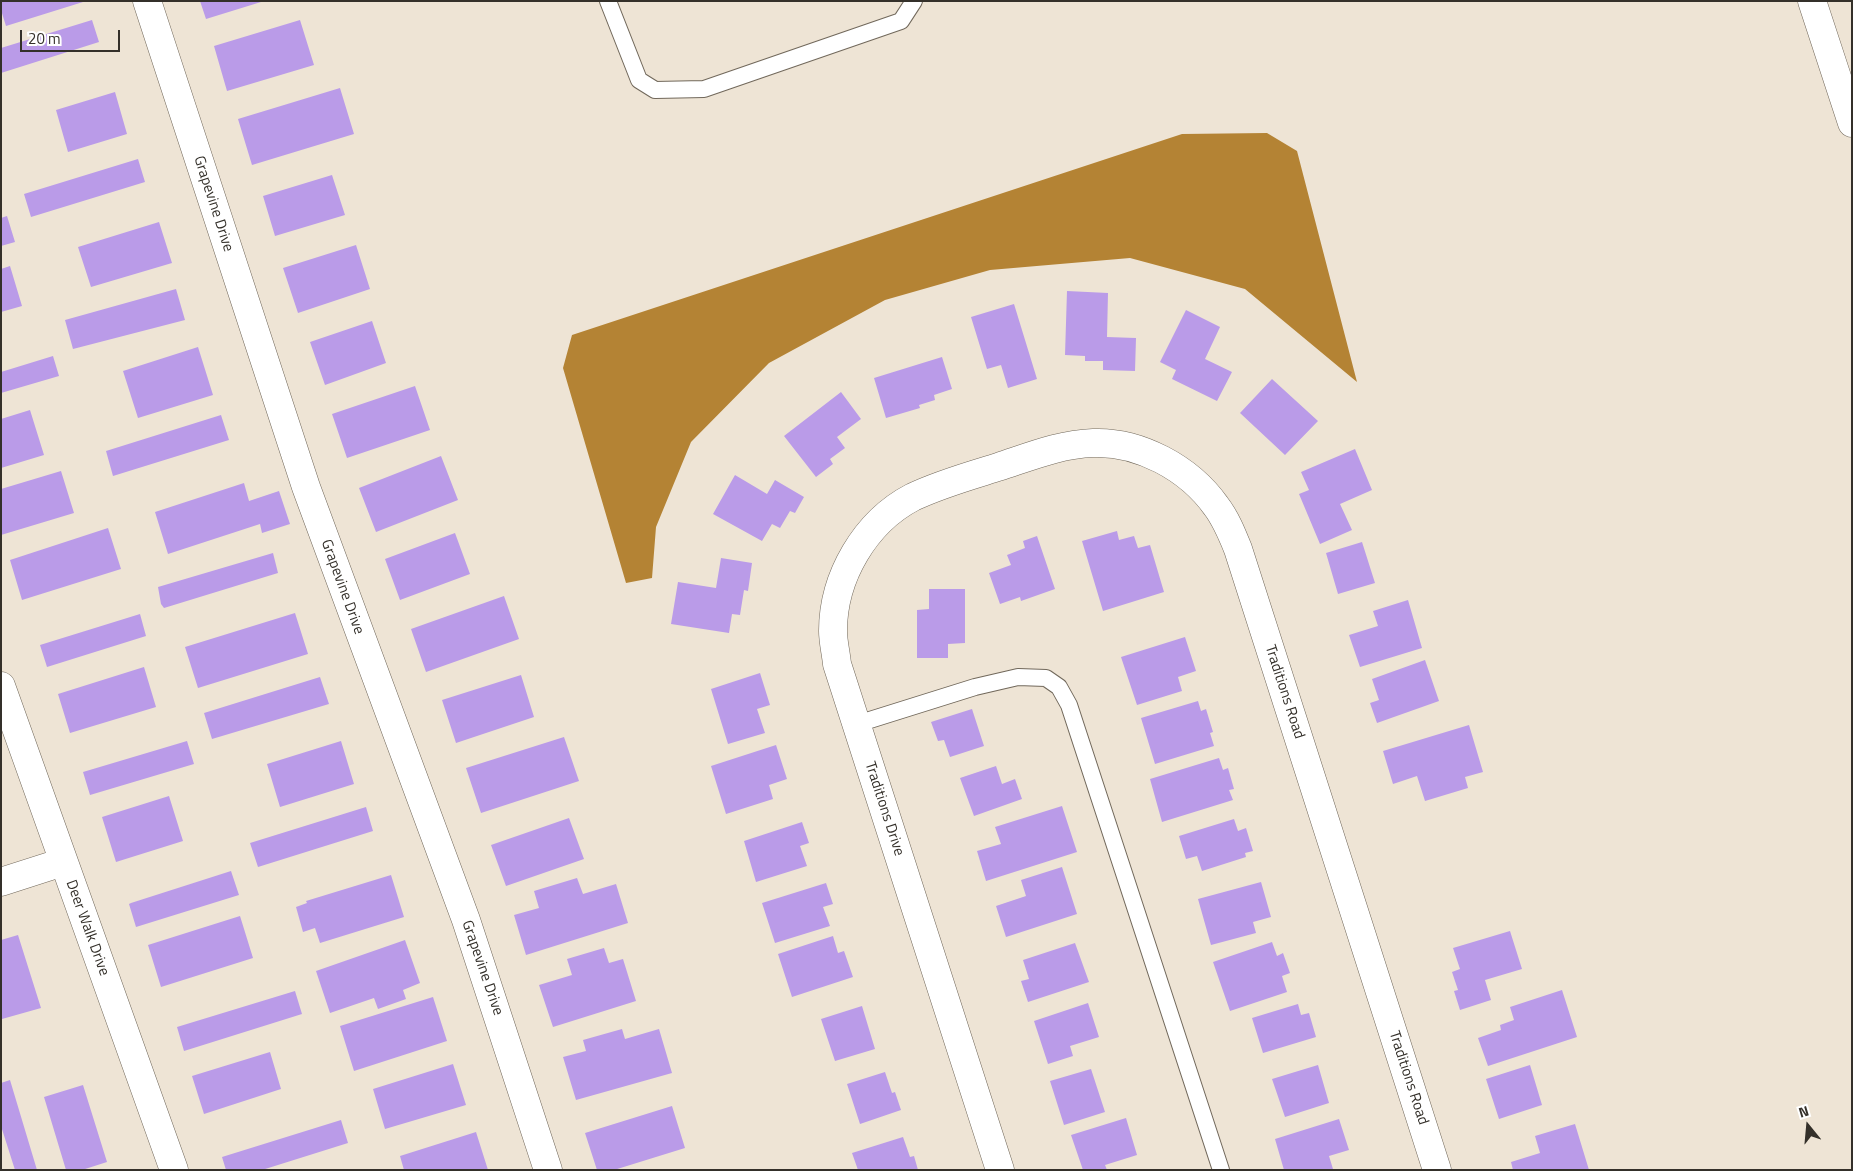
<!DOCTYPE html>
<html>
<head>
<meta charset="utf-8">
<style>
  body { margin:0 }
  #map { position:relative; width:1853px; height:1171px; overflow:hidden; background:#eee4d5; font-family:"Titillium Web",sans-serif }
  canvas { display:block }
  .frame { position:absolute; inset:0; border:2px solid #34302a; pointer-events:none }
  .north { position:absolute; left:1783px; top:1101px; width:50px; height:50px; -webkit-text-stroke:4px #fff; paint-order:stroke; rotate:343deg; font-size:14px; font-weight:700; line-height:20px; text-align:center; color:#34302a }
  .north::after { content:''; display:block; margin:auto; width:18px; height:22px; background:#34302a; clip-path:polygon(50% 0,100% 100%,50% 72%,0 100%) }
  .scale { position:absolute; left:20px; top:30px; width:100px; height:22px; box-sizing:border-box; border:2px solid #34302a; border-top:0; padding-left:6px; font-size:15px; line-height:18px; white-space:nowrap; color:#34302a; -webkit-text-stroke:4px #fff; paint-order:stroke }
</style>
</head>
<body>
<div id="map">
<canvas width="1853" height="1171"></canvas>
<div class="frame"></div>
<div class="north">N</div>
<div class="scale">20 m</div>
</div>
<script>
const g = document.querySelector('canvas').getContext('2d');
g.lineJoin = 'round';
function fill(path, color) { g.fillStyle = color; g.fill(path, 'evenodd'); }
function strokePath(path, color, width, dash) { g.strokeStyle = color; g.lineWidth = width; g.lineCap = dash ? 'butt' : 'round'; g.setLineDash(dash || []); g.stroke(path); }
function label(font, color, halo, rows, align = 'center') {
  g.font = font + ' "Titillium Web",sans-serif'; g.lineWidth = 4; g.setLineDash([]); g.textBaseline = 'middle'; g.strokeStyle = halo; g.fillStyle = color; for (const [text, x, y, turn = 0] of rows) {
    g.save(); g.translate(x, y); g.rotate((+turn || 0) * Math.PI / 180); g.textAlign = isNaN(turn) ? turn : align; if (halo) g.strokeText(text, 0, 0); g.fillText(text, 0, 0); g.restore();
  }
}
const water = new Path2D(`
  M 1267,133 L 1297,151 L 1357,382 L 1245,289 L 1130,258 L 990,270 L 885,300 L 769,363 L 691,442 L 656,527 L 652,578 L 626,583 L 563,368 L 572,335 L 1182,134 Z`);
const building = new Path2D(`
  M 1,1 L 83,1 L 83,2 L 6,26 L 1,10 Z
  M 200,1 L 261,1 L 261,2 L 206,19 Z
  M 92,20 L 99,42 L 1,73 L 1,48 Z
  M 300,20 L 314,65 L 227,91 L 214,46 Z
  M 340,88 L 354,134 L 252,165 L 238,119 Z
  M 115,92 L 127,134 L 68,152 L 56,110 Z
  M 138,159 L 145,182 L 31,217 L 24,194 Z
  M 332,175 L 345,215 L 275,236 L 263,196 Z
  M 7,216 L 15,242 L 1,246 L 1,218 Z
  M 159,222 L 172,263 L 91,287 L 78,247 Z
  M 356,245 L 370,289 L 298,313 L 283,268 Z
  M 10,266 L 22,306 L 1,312 L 1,269 Z
  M 176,289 L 185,320 L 73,349 L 65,320 Z
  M 1067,291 L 1108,293 L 1107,337 L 1136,338 L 1135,371 L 1103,370 L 1103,361 L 1085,361 L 1085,356 L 1065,355 Z
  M 1014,304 L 1037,379 L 1008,388 L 1001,365 L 987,369 L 971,317 Z
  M 1186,310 L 1220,327 L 1205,359 L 1232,372 L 1217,401 L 1172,379 L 1176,370 L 1160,362 Z
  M 372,321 L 386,363 L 325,385 L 310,342 Z
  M 198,347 L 213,395 L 138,418 L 123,371 Z
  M 53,356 L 59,376 L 1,393 L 1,372 Z
  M 942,357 L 952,389 L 934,395 L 935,400 L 919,405 L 920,408 L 886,418 L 874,378 Z
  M 1272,379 L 1318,421 L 1285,455 L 1240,413 Z
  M 415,386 L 430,430 L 347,458 L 332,414 Z
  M 841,392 L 861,419 L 837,437 L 845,448 L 830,459 L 833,464 L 816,477 L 784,436 Z
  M 30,410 L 44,455 L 1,468 L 1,419 Z
  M 221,415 L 229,440 L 113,476 L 106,451 Z
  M 1355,449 L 1372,490 L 1340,504 L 1352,530 L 1320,544 L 1299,494 L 1309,490 L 1301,472 Z
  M 441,456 L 458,500 L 376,532 L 359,488 Z
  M 61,471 L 74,513 L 1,535 L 1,489 Z
  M 735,475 L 767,494 L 775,480 L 804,497 L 795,513 L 790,511 L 780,528 L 772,524 L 762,541 L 713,514 Z
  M 244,483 L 249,501 L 279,491 L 290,524 L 262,533 L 260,524 L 168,554 L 155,512 Z
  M 108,528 L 121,569 L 22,600 L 10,560 Z
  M 1117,531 L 1119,540 L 1134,536 L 1138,548 L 1150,545 L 1164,592 L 1103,611 L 1082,541 Z
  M 455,533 L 470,574 L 400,600 L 385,559 Z
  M 1037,536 L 1055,589 L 1021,601 L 1020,597 L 1000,604 L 989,573 L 1011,565 L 1007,555 L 1025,548 L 1023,541 Z
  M 1362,542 L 1375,583 L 1338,594 L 1326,553 Z
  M 273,553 L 278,573 L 164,608 L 161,604 L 158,587 Z
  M 721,558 L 752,563 L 748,591 L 744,590 L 740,615 L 732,614 L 729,633 L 671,624 L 678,582 L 716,588 Z
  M 929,589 L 965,589 L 965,643 L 948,644 L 948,658 L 917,658 L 917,610 L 929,609 Z
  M 504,596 L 519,639 L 426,672 L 411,629 Z
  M 1408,600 L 1422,648 L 1360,667 L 1349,635 L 1378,626 L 1373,611 Z
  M 295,613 L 308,654 L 198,688 L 185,647 Z
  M 140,614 L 146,636 L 47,667 L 40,645 Z
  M 1185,637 L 1196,671 L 1178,677 L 1182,691 L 1137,705 L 1121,657 Z
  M 1425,660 L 1439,701 L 1377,723 L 1370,703 L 1379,700 L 1372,679 Z
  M 144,667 L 156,707 L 70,733 L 58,694 Z
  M 760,673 L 770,705 L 757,709 L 765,733 L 728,744 L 711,689 Z
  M 521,675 L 534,717 L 456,743 L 442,700 Z
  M 320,677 L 329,704 L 212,739 L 204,713 Z
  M 1198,701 L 1201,711 L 1206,709 L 1213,732 L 1210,733 L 1214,746 L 1155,764 L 1141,718 Z
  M 972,709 L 984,746 L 950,757 L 944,740 L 938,741 L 931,722 Z
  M 1469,725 L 1483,772 L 1465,777 L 1468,788 L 1425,801 L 1417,776 L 1393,784 L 1383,751 Z
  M 564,737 L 579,781 L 481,813 L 466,768 Z
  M 187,741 L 194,764 L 90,795 L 83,772 Z
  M 341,741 L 354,784 L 280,807 L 267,764 Z
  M 776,745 L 787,779 L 769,785 L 773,799 L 726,814 L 711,766 Z
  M 1219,758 L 1223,770 L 1228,768 L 1234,789 L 1229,790 L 1233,800 L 1162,822 L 1150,779 Z
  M 996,766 L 1002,784 L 1015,779 L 1022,799 L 974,816 L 960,778 Z
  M 169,796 L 183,841 L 116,862 L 102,817 Z
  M 1062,806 L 1077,852 L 986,881 L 977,851 L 1001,844 L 995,827 Z
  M 366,807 L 373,831 L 258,867 L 250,843 Z
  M 569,818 L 584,859 L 506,886 L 491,845 Z
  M 1234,819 L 1238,831 L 1246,828 L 1253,851 L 1245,853 L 1246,857 L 1202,871 L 1197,856 L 1186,859 L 1179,836 Z
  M 802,822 L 809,843 L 800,846 L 807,866 L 756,882 L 744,841 Z
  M 1062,867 L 1077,914 L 1006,937 L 996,906 L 1026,896 L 1021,880 Z
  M 231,871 L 239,895 L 136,927 L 129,904 L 131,903 Z
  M 391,875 L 404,917 L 320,943 L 315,928 L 303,932 L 296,907 L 307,903 L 306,901 Z
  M 577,878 L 583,894 L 616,884 L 628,923 L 526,955 L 514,915 L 539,908 L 534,891 Z
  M 1261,882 L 1271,917 L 1253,922 L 1256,933 L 1211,945 L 1198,899 Z
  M 826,883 L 833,904 L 823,907 L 830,926 L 775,943 L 762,903 Z
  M 240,916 L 253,958 L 161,987 L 148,945 Z
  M 1510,931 L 1522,969 L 1485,980 L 1491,1000 L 1460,1010 L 1454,991 L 1458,990 L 1452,972 L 1460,969 L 1453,948 Z
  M 18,935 L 41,1008 L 2,1019 L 1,940 Z
  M 833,936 L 838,953 L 844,951 L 853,977 L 792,997 L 778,954 Z
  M 405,940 L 420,983 L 403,990 L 406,999 L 378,1009 L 374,998 L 330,1013 L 316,971 Z
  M 1272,942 L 1277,956 L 1283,953 L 1290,973 L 1282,976 L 1287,992 L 1230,1011 L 1213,962 Z
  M 1075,943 L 1089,982 L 1028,1002 L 1021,981 L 1029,979 L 1023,960 Z
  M 604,948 L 609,963 L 623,959 L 636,1001 L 553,1027 L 539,985 L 572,975 L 567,959 Z
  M 1562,990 L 1577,1037 L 1488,1066 L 1478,1038 L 1501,1030 L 1500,1025 L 1514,1020 L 1510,1007 Z
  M 295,991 L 302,1014 L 184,1051 L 177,1027 Z
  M 433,997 L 447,1041 L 354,1071 L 340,1026 Z
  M 1088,1003 L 1099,1037 L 1070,1046 L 1073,1056 L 1048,1064 L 1034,1021 Z
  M 1298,1004 L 1301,1015 L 1309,1013 L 1316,1037 L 1263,1053 L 1252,1018 Z
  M 862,1006 L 875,1049 L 835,1061 L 821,1019 Z
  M 622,1029 L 625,1039 L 659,1029 L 672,1073 L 576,1100 L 563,1057 L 586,1051 L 583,1040 Z
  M 270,1052 L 281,1089 L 204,1114 L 192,1076 Z
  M 453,1064 L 466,1105 L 385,1129 L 373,1089 Z
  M 1318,1065 L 1329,1103 L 1285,1117 L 1272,1079 Z
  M 1530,1065 L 1542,1105 L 1499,1119 L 1486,1079 Z
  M 1091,1069 L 1105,1112 L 1064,1125 L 1050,1081 Z
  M 885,1072 L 892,1093 L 895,1092 L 901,1110 L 860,1124 L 847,1084 Z
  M 10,1080 L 37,1170 L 15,1170 L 1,1126 L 1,1083 Z
  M 83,1085 L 107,1162 L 82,1170 L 66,1170 L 44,1097 Z
  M 672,1106 L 685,1148 L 614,1170 L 597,1170 L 585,1133 Z
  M 1126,1118 L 1137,1155 L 1105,1165 L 1107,1170 L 1083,1170 L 1071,1135 Z
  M 1339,1119 L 1349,1150 L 1329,1156 L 1333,1169 L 1284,1170 L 1275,1139 Z
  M 341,1120 L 348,1143 L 262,1170 L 226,1170 L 222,1157 Z
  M 1575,1124 L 1589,1170 L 1513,1170 L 1511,1162 L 1540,1153 L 1535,1136 Z
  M 476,1132 L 488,1170 L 404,1170 L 400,1156 Z
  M 903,1137 L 910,1157 L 914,1156 L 918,1170 L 858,1170 L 852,1153 Z`);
const lane = new Path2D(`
  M 608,1 L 639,80 L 655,90 L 704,89 L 901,21 L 914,1
  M 857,724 L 975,687 L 1018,677 L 1046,678 L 1059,687 L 1069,705 L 1221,1170`);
const street = new Path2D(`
  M 147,1 L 306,487 L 466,920 L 548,1170
  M 1812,1 L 1852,123
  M 1,686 L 174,1170
  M 1,882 L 63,862
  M 1000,1170 L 837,664 C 836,653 833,642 833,631 C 833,577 865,522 913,497 C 940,484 969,476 998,467 C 1029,457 1060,444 1093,443 C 1139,441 1189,468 1216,506 C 1226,519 1232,534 1238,549 L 1437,1170`);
const streetNames = [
  ["Grapevine Drive",213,204,72],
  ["Grapevine Drive",342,587,70],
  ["Traditions Road",1284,692,72],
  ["Traditions Drive",884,809,72],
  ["Deer Walk Drive",87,928,70],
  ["Grapevine Drive",482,968,71],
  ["Traditions Road",1408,1078,72]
];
fill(water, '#b48334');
fill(building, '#ba9be8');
strokePath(lane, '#71685b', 18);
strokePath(street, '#71685b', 29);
strokePath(lane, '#fff', 16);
strokePath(street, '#fff', 28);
label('15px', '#34302a', '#fff', streetNames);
</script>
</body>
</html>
